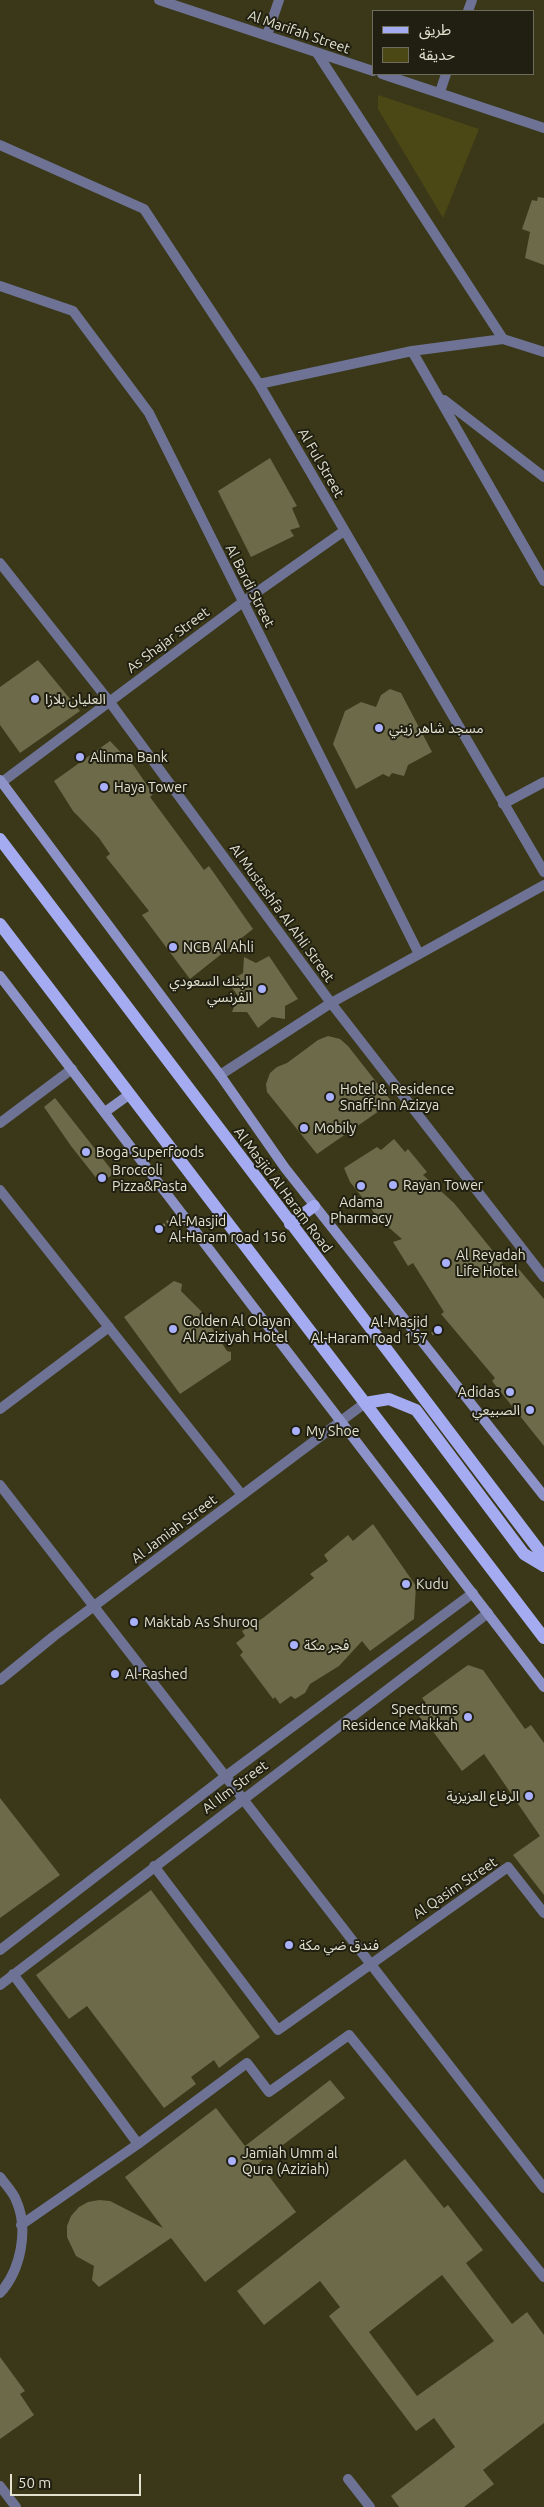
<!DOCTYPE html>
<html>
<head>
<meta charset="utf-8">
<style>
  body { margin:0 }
  #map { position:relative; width:544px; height:2507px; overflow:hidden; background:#3a3818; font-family:Ubuntu,"Noto Sans Arabic",sans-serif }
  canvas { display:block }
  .legend { position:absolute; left:372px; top:10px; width:162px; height:65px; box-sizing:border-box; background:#201f11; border:1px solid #6e6d5d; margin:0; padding:6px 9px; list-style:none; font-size:15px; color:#e2e2cf }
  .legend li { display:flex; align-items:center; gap:10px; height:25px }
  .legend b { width:25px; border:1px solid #6e6d5d }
  .scale { position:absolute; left:10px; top:2474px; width:131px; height:22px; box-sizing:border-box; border:2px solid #e2e2cf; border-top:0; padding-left:6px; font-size:15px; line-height:18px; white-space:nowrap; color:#e2e2cf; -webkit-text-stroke:4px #201f11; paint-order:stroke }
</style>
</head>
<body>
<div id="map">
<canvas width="544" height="2507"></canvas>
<ul class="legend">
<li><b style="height:6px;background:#a4abf0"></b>طريق</li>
<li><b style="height:14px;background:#4b4816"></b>حديقة</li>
</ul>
<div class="scale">50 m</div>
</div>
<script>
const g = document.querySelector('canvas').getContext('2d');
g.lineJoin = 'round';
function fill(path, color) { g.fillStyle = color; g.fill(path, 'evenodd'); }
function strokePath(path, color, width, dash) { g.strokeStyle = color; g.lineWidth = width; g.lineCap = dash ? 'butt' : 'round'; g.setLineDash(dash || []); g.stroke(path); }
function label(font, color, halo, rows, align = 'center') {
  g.font = font + ' Ubuntu,"Noto Sans Arabic",sans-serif'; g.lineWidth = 4; g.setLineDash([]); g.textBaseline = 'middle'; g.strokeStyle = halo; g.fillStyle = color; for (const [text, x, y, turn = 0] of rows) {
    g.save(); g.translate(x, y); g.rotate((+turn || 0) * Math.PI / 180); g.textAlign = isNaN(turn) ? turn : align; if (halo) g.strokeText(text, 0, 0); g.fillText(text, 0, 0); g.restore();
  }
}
const green = new Path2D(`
  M 378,95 L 479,129 L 443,218 L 378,109 Z`);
const building = new Path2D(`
  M 538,197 L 544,198 L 544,265 L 525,258 L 530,232 L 522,229 L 532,200 L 537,201 Z
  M 270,458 L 297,506 L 292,508 L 300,527 L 290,530 L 294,536 L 251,557 L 218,491 Z
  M 38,660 L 80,711 L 20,753 L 0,725 L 0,687 Z
  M 390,689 L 401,693 L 432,752 L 408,765 L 404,776 L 392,773 L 389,777 L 383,774 L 356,789 L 333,744 L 345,711 L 361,702 L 376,707 L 381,695 Z
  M 110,741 L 134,766 L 153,794 L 150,797 L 204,870 L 209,866 L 253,929 L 190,979 L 142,915 L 149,911 L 106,857 L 110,854 L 99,838 L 73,811 L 54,781 Z
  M 269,956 L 298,999 L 285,1006 L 285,1019 L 272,1017 L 258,1028 L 247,1012 L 232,1012 L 238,996 L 228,982 L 243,973 L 244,957 L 256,963 Z
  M 328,1036 L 340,1039 L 348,1046 L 392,1102 L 317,1154 L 267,1092 L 266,1084 L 270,1073 L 277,1067 L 287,1063 L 318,1040 Z
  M 55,1098 L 114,1173 L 101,1184 L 71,1146 L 44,1107 Z
  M 394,1139 L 405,1152 L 408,1149 L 427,1172 L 423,1175 L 454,1203 L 510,1272 L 517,1267 L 544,1299 L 544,1446 L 492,1381 L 495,1378 L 441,1314 L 444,1312 L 413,1263 L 408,1266 L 393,1242 L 402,1239 L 380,1220 L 350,1182 L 344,1168 L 377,1147 L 381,1150 Z
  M 174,1281 L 182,1284 L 181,1291 L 201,1311 L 227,1351 L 231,1352 L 231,1360 L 180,1394 L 124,1317 Z
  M 373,1524 L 416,1586 L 414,1619 L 370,1651 L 362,1641 L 339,1666 L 310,1684 L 305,1693 L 295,1699 L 291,1696 L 280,1704 L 275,1697 L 273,1699 L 240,1655 L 243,1652 L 236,1643 L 245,1636 L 242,1631 L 263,1618 L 314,1578 L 310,1574 L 328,1561 L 324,1555 L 348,1535 L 353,1541 Z
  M 468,1665 L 483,1670 L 525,1729 L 531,1725 L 544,1743 L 544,1895 L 513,1855 L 540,1836 L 484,1754 L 462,1771 L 432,1730 L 428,1730 L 415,1710 L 426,1703 L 422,1698 Z
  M 0,1798 L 60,1875 L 0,1918 Z
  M 151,1890 L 260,2037 L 219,2068 L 214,2060 L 191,2077 L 196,2084 L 164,2108 L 87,2006 L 69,2019 L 36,1975 Z
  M 330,2080 L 345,2098 L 259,2163 L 296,2212 L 205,2282 L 171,2238 L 99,2287 L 92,2280 L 94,2266 L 76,2256 L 67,2237 L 67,2226 L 71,2216 L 79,2207 L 88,2202 L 99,2200 L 110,2201 L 163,2228 L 125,2177 L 216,2108 L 245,2146 Z
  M 405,2159 L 444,2208 L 448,2205 L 483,2250 L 466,2263 L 512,2324 L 527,2312 L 544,2335 L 544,2423 L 483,2470 L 494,2484 L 464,2507 L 399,2507 L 391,2496 L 455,2447 L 434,2418 L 416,2431 L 329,2316 L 340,2307 L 320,2281 L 264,2325 L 237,2291 ZM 442,2275 L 494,2341 L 417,2396 L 369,2332 Z
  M 0,2357 L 25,2391 L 20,2394 L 34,2415 L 0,2439 Z`);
const path = new Path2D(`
  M 159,1229 L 170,1220
  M 432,1334 L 438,1330`);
const street = new Path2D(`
  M 159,0 L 373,71
  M 468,11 L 472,0
  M 267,35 L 279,0
  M 317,53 L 503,339
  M 382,74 L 544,128
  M 440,92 L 446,74
  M 0,145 L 144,209 L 259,384 L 544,872
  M 0,286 L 73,311 L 149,413 L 419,954
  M 412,351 L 503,339 L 544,352
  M 259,384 L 412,351 L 544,581
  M 444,400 L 544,477
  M 0,563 L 109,701 L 331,1003 L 544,1277
  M 2,782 L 243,602 L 344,531
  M 503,804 L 544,782
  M 220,1075 L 331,1003 L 544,885
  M 0,1123 L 72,1069
  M 0,1190 L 242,1495
  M 0,1409 L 109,1327
  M 0,1485 L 544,2188
  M 0,1680 L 54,1636 L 365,1403
  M 154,1866 L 278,2030 L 508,1867 L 544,1913
  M 0,1950 L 226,1776 L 473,1593
  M 13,1974 L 138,2144
  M 0,1985 L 488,1613
  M 0,2177 C 5,2184 13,2192 16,2200 C 29,2229 21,2270 0,2293
  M 21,2225 L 138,2144 L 247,2063 L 269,2092 L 349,2035 L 544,2277
  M 348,2479 L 370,2507
  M 0,2486 L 16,2507`);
const secondary = new Path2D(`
  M 0,780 L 220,1075 L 285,1168 L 544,1496
  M 0,976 L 544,1687
  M 105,1112 L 130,1094`);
const primary = new Path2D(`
  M 0,839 L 544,1557
  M 0,924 L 544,1638
  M 290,1224 L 314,1206
  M 365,1403 L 389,1399 L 416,1410 L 524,1554 L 544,1566`);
const markers = [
  [35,699,5,"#a9b0fc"],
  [379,728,5,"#a9b0fc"],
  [80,757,5,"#a9b0fc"],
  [104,787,5,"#a9b0fc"],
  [173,947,5,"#a9b0fc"],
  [262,989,5,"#a9b0fc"],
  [330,1097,5,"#a9b0fc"],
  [304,1128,5,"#a9b0fc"],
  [86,1152,5,"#a9b0fc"],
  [102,1178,5,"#a9b0fc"],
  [393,1185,5,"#a9b0fc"],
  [361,1186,5,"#a9b0fc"],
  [159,1229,5,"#a9b0fc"],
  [446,1263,5,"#a9b0fc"],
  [173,1329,5,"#a9b0fc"],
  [438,1330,5,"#a9b0fc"],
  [510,1392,5,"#a9b0fc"],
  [530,1410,5,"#a9b0fc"],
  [296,1431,5,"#a9b0fc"],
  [406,1584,5,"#a9b0fc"],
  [134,1622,5,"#a9b0fc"],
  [294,1645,5,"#a9b0fc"],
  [115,1674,5,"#a9b0fc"],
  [468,1717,5,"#a9b0fc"],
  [529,1796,5,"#a9b0fc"],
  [289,1945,5,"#a9b0fc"],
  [232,2161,5,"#a9b0fc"]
];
const streetNames = [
  ["Al Marifah Street",299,32,19],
  ["Al Ful Street",321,463,60],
  ["Al Bardi Street",250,586,63],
  ["As Shajar Street",168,640,-37],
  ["Al Mustashfa Al Ahli Street",282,913,54],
  ["Al Masjid Al Haram Road",283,1190,53],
  ["Al Jamiah Street",174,1529,-37],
  ["Al Ilm Street",235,1787,-37],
  ["Al Qasim Street",455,1888,-34]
];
const poiNames = [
  ["العليان بلازا",45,699],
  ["مسجد شاهر زيني",389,728],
  ["Alinma Bank",90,757],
  ["Haya Tower",114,787],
  ["NCB Al Ahli",183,947],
  ["البنك السعودي",252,981,"right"],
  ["الفرنسي",252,997,"right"],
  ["Hotel & Residence",340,1089],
  ["Snaff-Inn Azizya",340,1105],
  ["Mobily",314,1128],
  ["Boga Superfoods",96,1152],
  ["Broccoli",112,1170],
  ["Pizza&Pasta",112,1186],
  ["Rayan Tower",403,1185],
  ["Adama",361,1202,"center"],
  ["Pharmacy",361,1218,"center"],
  ["Al-Masjid",169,1221],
  ["Al-Haram road 156",169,1237],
  ["Al Reyadah",456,1255],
  ["Life Hotel",456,1271],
  ["Golden Al Olayan",183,1321],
  ["Al Aziziyah Hotel",183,1337],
  ["Al-Masjid",428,1322,"right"],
  ["Al-Haram road 157",428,1338,"right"],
  ["Adidas",500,1392,"right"],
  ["الصبيعي",520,1410,"right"],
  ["My Shoe",306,1431],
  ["Kudu",416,1584],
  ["Maktab As Shuroq",144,1622],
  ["فجر مكة",304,1645],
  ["Al-Rashed",125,1674],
  ["Spectrums",458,1709,"right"],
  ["Residence Makkah",458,1725,"right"],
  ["الرفاع العزيزية",519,1796,"right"],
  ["فندق ضي مكة",299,1945],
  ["Jamiah Umm al",242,2153],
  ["Qura (Aziziah)",242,2169]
];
fill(green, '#4b4816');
fill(building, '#6c6a48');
strokePath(path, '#7b795f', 3, [2.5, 2.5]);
strokePath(street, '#6e7294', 10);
strokePath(secondary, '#8d92c8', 10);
strokePath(primary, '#a4abf0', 12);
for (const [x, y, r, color] of markers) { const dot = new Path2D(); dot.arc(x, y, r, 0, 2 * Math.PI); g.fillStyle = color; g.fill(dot); strokePath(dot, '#201f11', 2); }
label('14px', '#e2e2cf', '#201f11', streetNames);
label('14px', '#e2e2cf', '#201f11', poiNames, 'left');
</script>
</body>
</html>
